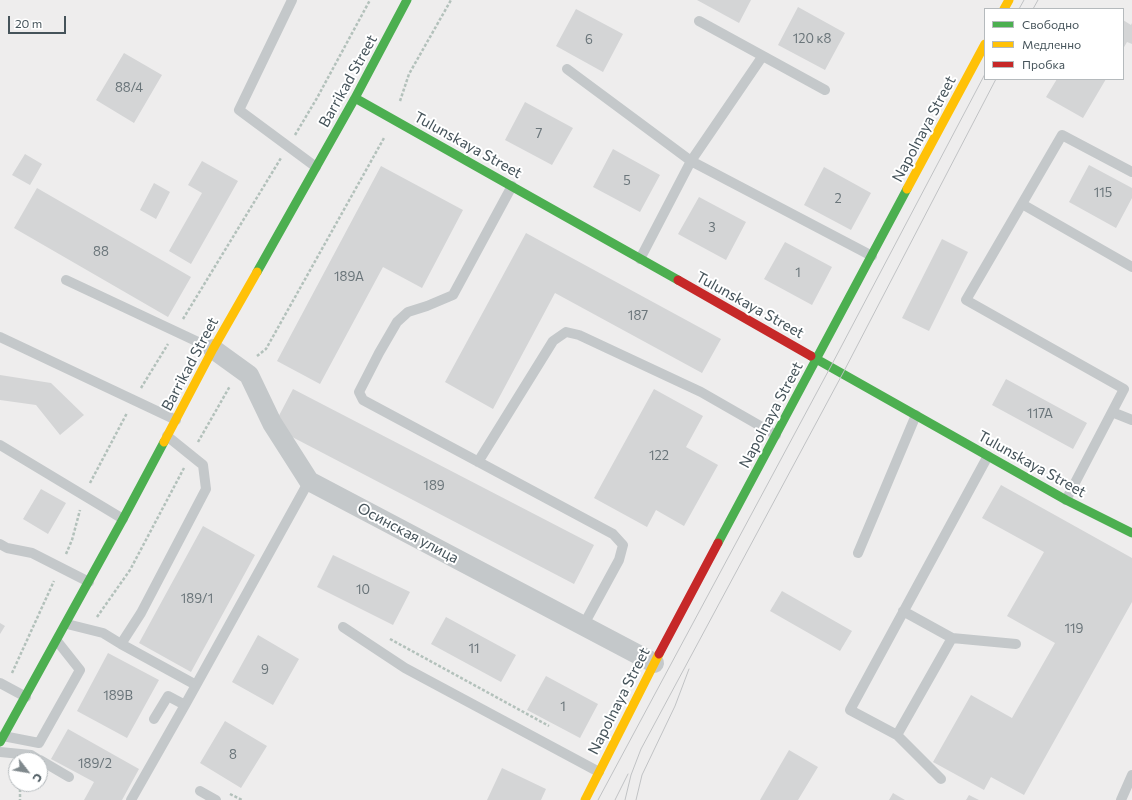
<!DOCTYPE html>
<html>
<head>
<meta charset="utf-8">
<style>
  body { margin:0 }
  #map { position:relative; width:1132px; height:800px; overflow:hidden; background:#eeeded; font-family:Commissioner,sans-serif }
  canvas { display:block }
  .legend { position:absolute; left:984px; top:8px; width:140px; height:72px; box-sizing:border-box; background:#fff; border:1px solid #b5babd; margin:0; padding:5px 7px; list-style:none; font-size:12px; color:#45535a }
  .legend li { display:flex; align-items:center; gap:8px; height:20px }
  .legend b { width:20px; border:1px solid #b5babd }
  .north { position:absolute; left:8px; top:752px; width:40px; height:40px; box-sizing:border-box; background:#fff; border:1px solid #b5babd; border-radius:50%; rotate:121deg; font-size:11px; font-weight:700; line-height:16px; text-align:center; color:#45535a }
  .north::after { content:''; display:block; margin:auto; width:14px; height:18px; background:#80898d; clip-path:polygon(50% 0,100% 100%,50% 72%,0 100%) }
  .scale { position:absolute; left:8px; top:16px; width:58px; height:18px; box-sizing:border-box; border:2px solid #45535a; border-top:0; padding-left:5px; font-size:12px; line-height:14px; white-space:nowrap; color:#45535a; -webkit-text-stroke:3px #fff; paint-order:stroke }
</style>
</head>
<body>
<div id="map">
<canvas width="1132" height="800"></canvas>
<ul class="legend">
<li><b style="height:5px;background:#4caf50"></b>Свободно</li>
<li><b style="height:5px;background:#ffc107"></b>Медленно</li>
<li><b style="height:5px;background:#c62828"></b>Пробка</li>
</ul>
<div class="north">С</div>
<div class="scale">20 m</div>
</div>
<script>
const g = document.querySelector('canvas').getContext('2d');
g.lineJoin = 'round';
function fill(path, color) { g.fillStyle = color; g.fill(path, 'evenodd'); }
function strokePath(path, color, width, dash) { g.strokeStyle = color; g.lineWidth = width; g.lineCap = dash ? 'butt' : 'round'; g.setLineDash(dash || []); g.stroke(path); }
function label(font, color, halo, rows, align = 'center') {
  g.font = font + ' Commissioner,sans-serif'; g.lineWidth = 4; g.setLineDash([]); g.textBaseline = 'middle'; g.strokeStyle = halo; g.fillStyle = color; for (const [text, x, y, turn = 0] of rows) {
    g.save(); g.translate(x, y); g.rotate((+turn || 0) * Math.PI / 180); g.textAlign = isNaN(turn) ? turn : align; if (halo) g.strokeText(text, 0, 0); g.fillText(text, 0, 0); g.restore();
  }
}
const building = new Path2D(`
  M 697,0 L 751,0 L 739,23 Z
  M 798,7 L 845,33 L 825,70 L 778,45 Z
  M 576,9 L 623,34 L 603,72 L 556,46 Z
  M 1123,20 L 1131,25 L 1132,23 L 1132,44 L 1127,42 L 1123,49 Z
  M 124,53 L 162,75 L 134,123 L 96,100 Z
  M 1057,79 L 1106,79 L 1083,118 L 1046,97 Z
  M 525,102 L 573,128 L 552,165 L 505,140 Z
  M 613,149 L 660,175 L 640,212 L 593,187 Z
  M 25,154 L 42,164 L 30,185 L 12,175 Z
  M 202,161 L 238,181 L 191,264 L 169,251 L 202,193 L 188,185 Z
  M 1089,165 L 1132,188 L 1132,198 L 1116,228 L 1069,202 Z
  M 381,166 L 463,210 L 422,288 L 383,267 L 320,384 L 277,361 Z
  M 824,167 L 871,193 L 851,230 L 804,205 Z
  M 154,183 L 170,192 L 156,219 L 140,210 Z
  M 37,188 L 191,277 L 168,317 L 14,228 Z
  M 699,197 L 746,222 L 726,260 L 678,234 Z
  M 526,233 L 721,339 L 702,373 L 555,293 L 493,409 L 445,382 Z
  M 942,239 L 968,252 L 929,331 L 902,318 Z
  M 785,242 L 832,267 L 812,305 L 764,279 Z
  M 0,375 L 51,383 L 84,415 L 60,435 L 36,405 L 0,400 Z
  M 1006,379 L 1087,423 L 1073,449 L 992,405 Z
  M 293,389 L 594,545 L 574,584 L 273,427 Z
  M 654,389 L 703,416 L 686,447 L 718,465 L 684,526 L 656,510 L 647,527 L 594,498 Z
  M 1001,485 L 1132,558 L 1132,602 L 1024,795 L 991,777 L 984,790 L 933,762 L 971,695 L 1012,718 L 1055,643 L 1007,616 L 1044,552 L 982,518 Z
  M 41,489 L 66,503 L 48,534 L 23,519 Z
  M 203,526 L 255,555 L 191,672 L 139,643 Z
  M 333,555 L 410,592 L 393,625 L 317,587 Z
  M 782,591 L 852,631 L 840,651 L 770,611 Z
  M 446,617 L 516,655 L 501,682 L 431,644 Z
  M 0,623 L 5,626 L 0,634 Z
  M 258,635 L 299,659 L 273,705 L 232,682 Z
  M 108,653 L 159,680 L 127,738 L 77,711 Z
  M 546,676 L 598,704 L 580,738 L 527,710 Z
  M 225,721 L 267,746 L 241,788 L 200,763 Z
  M 68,729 L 139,769 L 122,800 L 84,800 L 94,782 L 51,759 Z
  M 789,750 L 818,767 L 798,800 L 760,800 Z
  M 502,768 L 546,789 L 541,800 L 487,800 Z
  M 893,793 L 905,800 L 889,800 Z
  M 969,795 L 979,800 L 966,800 Z`);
const path = new Path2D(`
  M 400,101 L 409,74 L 451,0
  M 295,135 L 317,98 L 370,0
  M 183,319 L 281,158
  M 257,356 L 266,349 L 384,138
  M 141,388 L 168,344
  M 198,442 L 230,386
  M 90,483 L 127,413
  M 66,554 L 72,540 L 80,510
  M 97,617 L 130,570 L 184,468
  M 390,639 L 549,726
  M 12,673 L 54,581
  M 20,784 L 20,800
  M 230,794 L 242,800`);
const lane = new Path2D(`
  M 292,0 L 239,110 L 316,167
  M 699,21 L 825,90
  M 762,57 L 691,161 L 872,256
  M 567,69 L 691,161 L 640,259
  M 512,186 L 453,295 L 427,306 L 408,312 L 397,322 L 379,353 L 359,392 L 363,400 L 613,534 L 623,545 L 619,560 L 583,626
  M 1022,204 L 1132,267
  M 66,280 L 213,349
  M 0,337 L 176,420
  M 1112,412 L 1132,420
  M 0,445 L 123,519
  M 478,462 L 553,341 L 566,332 L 579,335 L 701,392 L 776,435
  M 1066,500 L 1124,389 L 966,300 L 1062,135 L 1132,172
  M 0,544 L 7,548 L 32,553 L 89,582
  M 858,553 L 916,415
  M 903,611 L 952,638 L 897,735 L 850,710 L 983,465 L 988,456
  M 67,624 L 103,633 L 121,644 L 141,613 L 206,489 L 203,465 L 167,436
  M 343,627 L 405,668 L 599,772
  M 952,638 L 1016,644
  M 121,644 L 196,685
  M 0,683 L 26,697
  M 185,705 L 309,481
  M 897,735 L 941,779
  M 3,736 L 39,743 L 80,670 L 57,641
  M 0,752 L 31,755 L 39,760
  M 40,760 L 69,777
  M 200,791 L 216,800
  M 131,800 L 185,705 L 168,696 L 154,719
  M 1121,800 L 1132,775`);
const street = new Path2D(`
  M 213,349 L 249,375 L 272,423 L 309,481 L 654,663`);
const fast = new Path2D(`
  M 355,98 L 678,280
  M 257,272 L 355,98 L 407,0
  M 811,356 L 1066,500 L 1132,533
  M 718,543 L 907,189
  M 0,742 L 123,519 L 164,442`);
const slow = new Path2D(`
  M 1004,9 L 1009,0
  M 907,189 L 985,44
  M 164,442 L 213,349 L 257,272
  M 585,800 L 659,654`);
const jam = new Path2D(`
  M 678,280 L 811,356
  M 659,654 L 718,543`);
const tram = new Path2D(`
  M 1019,9 L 1024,0
  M 1033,9 L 1038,0
  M 598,800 L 831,366 L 985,74
  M 615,800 L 628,774
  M 625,800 L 631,775 L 641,749 L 843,373 L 996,79
  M 636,800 L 642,775 L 675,706 L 689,669`);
const numberNames = [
  ["120 к8",812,39],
  ["6",589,40],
  ["88/4",129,88],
  ["7",539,134],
  ["5",627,181],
  ["115",1103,193],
  ["2",838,199],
  ["3",712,228],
  ["88",101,252],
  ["1",798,273],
  ["189А",349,277],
  ["187",638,316],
  ["117А",1040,414],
  ["122",659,456],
  ["189",434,486],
  ["10",363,590],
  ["189/1",197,599],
  ["119",1074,629],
  ["11",474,649],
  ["9",265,670],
  ["189В",118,696],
  ["1",563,707],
  ["8",233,755],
  ["189/2",95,764]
];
const streetNames = [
  ["Barrikad Street",348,81,-61],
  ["Napolnaya Street",924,129,-62],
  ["Tulunskaya Street",468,145,29],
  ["Tulunskaya Street",750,305,29],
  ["Barrikad Street",190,364,-62],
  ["Napolnaya Street",771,415,-62],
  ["Tulunskaya Street",1032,464,29],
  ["Осинская улица",408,533,28],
  ["Napolnaya Street",619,701,-63]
];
fill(building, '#d4d5d6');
strokePath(path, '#b3c1bb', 2.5, [3, 2]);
strokePath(lane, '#c4c8ca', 10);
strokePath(street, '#c4c8ca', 20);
strokePath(fast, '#4caf50', 9);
strokePath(slow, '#ffc107', 9);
strokePath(jam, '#c62828', 9);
strokePath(tram, '#c0c2c4', 1);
label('13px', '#6a757a', null, numberNames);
label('15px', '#45535a', '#fff', streetNames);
</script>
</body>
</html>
